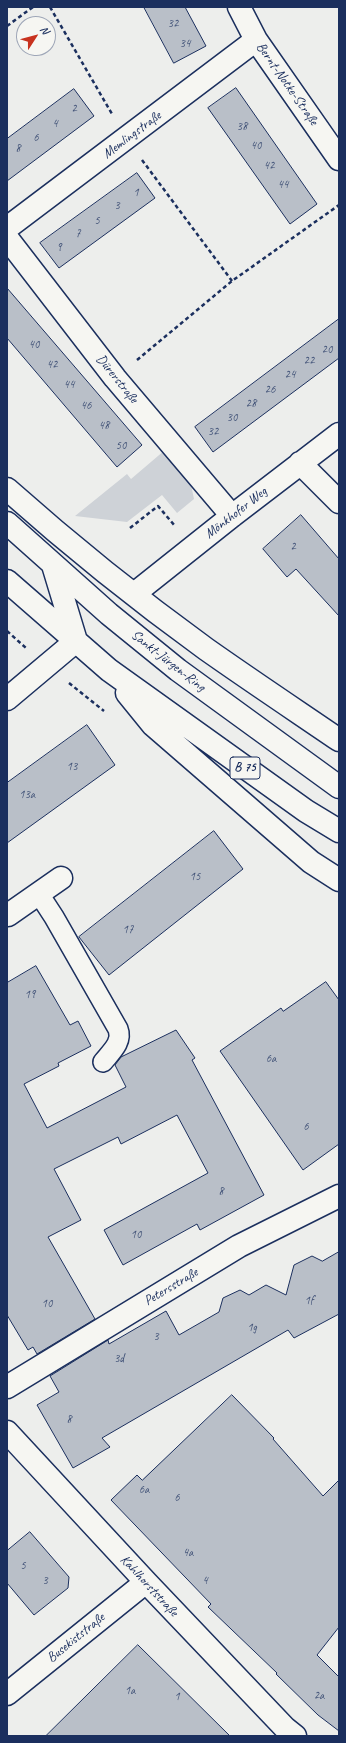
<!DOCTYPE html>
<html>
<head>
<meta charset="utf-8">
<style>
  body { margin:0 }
  #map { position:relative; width:346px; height:1743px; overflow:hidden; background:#edeeec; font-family:Caveat,sans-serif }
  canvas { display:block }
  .frame { position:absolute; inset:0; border:8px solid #1b2f5e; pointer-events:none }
  .north { position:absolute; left:16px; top:16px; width:40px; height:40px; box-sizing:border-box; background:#f6f6f2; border:1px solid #9ea6b7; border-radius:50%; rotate:54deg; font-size:11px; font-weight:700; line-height:16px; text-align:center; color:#1b2f5e }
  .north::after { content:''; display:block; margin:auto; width:14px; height:18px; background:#c8321e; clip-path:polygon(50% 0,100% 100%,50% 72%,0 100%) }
</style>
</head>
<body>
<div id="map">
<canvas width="346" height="1743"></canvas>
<div class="frame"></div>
<div class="north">N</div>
</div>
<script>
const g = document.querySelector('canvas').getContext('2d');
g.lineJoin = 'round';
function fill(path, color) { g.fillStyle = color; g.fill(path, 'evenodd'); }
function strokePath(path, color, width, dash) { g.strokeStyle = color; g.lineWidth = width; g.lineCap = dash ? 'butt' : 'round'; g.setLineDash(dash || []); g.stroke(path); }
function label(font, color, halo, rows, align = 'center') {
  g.font = font + ' Caveat,sans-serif'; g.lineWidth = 3; g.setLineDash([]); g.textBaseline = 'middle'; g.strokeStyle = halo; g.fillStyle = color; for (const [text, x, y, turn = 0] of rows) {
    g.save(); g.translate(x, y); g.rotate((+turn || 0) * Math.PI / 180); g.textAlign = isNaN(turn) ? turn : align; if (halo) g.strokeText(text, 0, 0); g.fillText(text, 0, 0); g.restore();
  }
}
const green = new Path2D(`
  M 165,450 L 190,480 L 194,499 L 177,513 L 162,495 L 127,522 L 75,516 L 127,474 L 131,479 Z`);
const building = new Path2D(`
  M 144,7 L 185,7 L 206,46 L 174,63 Z
  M 236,88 L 317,204 L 290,224 L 208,108 Z
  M 74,89 L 94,116 L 7,181 L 7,139 Z
  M 137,173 L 155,198 L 59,268 L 40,243 Z
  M 7,288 L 142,445 L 117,467 L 7,338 Z
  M 339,319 L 339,358 L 213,452 L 195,427 Z
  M 301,515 L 339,559 L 339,616 L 296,569 L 287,577 L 263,549 Z
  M 87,725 L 115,765 L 7,843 L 7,783 Z
  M 214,831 L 243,869 L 109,975 L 79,937 Z
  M 36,966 L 70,1025 L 78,1021 L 91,1046 L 58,1063 L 59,1066 L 24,1084 L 47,1128 L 126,1087 L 115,1065 L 121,1057 L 176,1030 L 195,1058 L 192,1060 L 264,1195 L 200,1230 L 197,1224 L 123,1265 L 104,1230 L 208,1173 L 177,1115 L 121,1144 L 118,1137 L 54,1169 L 81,1220 L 48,1237 L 95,1319 L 37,1354 L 33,1347 L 28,1350 L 7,1315 L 7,983 Z
  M 326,982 L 339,1000 L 339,1144 L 303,1170 L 220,1051 L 281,1008 L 283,1011 Z
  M 339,1252 L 339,1314 L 294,1338 L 288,1330 L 102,1438 L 110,1447 L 73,1468 L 37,1405 L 59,1392 L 50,1376 L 108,1340 L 109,1344 L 166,1311 L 179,1335 L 219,1312 L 223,1298 L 240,1290 L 249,1295 L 266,1285 L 286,1295 L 294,1265 L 312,1256 L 322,1261 Z
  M 232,1395 L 274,1438 L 273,1439 L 323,1496 L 339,1480 L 339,1627 L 317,1655 L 339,1677 L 339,1731 L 318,1715 L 276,1674 L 277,1673 L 208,1607 L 211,1604 L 111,1500 L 137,1475 L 142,1480 Z
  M 30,1532 L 69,1577 L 68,1588 L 34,1615 L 7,1583 L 7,1551 Z
  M 138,1645 L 230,1736 L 46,1736 Z`);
const path = new Path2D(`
  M 50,7 L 112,114
  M 7,26 L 33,7
  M 142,160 L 232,281
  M 137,360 L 232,281 L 339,205
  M 130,528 L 158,506 L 175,526
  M 7,631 L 26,648
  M 69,683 L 104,711`);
const service = new Path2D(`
  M 39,894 L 54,917 L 118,1029 C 123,1042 111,1052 103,1062`);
const minor = new Path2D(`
  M 239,7 L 256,40 L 339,159
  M 7,228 L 256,40
  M 7,238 L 115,378 L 232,516
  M 300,463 L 339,502
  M 134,594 L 232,516 L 339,434
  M 7,699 L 76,641
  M 7,914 L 8,915 L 61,878
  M 7,1387 L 239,1246 L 339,1196
  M 7,1432 L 146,1582 L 285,1728 L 295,1736
  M 7,1694 L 146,1582`);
const primary = new Path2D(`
  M 7,489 C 71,546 137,599 206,649 C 250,680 295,710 339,740
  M 7,523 L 109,614 L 178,670 L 339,787
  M 53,565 L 76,641
  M 7,581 L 109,670 L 306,811 L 339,831
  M 127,693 L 153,725 L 311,862 L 339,880`);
const numberNames = [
  ["32",173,24],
  ["34",185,44],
  ["2",74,109],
  ["4",55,124],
  ["38",242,127],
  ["6",36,138],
  ["40",256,146],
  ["8",18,149],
  ["42",269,166],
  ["44",283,185],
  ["1",136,193],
  ["3",117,206],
  ["5",97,221],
  ["7",78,234],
  ["9",59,248],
  ["40",34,345],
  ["20",327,350],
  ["22",309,361],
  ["42",52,365],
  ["24",290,375],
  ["44",69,385],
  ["26",270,390],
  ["28",251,404],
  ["46",86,406],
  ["30",232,418],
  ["48",104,426],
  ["32",213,432],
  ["50",121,446],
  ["2",293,547],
  ["13",72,767],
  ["13a",27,795],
  ["15",195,877],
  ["17",128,930],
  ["19",30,995],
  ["6a",271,1059],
  ["6",306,1127],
  ["8",221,1192],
  ["10",136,1235],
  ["1f",309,1301],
  ["10",47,1304],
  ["1g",252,1328],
  ["3",156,1337],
  ["3d",119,1359],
  ["8",69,1420],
  ["6a",144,1490],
  ["6",177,1498],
  ["4a",188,1553],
  ["5",23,1566],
  ["3",45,1581],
  ["4",205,1581],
  ["1a",130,1691],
  ["2a",319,1696],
  ["1",177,1697]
];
const shields = [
  [245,768,30]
];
const shieldNames = [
  ["B 75",245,768]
];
const streetNames = [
  ["Bernt-Notke-Straße",287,84,55],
  ["Memlingstraße",132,135,-37],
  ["Dürerstraße",117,379,51],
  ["Mönkhofer Weg",236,513,-38],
  ["Sankt-Jürgen-Ring",168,661,38],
  ["Petersstraße",171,1287,-31],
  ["Kahlhorststraße",149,1586,47],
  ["Busekiststraße",76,1638,-39]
];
fill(green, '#ced2d7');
fill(building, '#b9bfc8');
strokePath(building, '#1b2f5e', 1);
strokePath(service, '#1b2f5e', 22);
strokePath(minor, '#1b2f5e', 25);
strokePath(primary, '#1b2f5e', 25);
strokePath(path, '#1b2f5e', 2.5, [4, 3]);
strokePath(service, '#f6f6f2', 19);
strokePath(minor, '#f6f6f2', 22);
strokePath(primary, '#f6f6f2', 22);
label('12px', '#425378', null, numberNames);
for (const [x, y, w] of shields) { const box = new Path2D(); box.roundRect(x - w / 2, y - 11, w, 22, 3); g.fillStyle = '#f6f6f2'; g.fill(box); strokePath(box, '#1b2f5e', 1); }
label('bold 13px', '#1b2f5e', null, shieldNames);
label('14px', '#1b2f5e', '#f6f6f2', streetNames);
</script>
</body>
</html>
